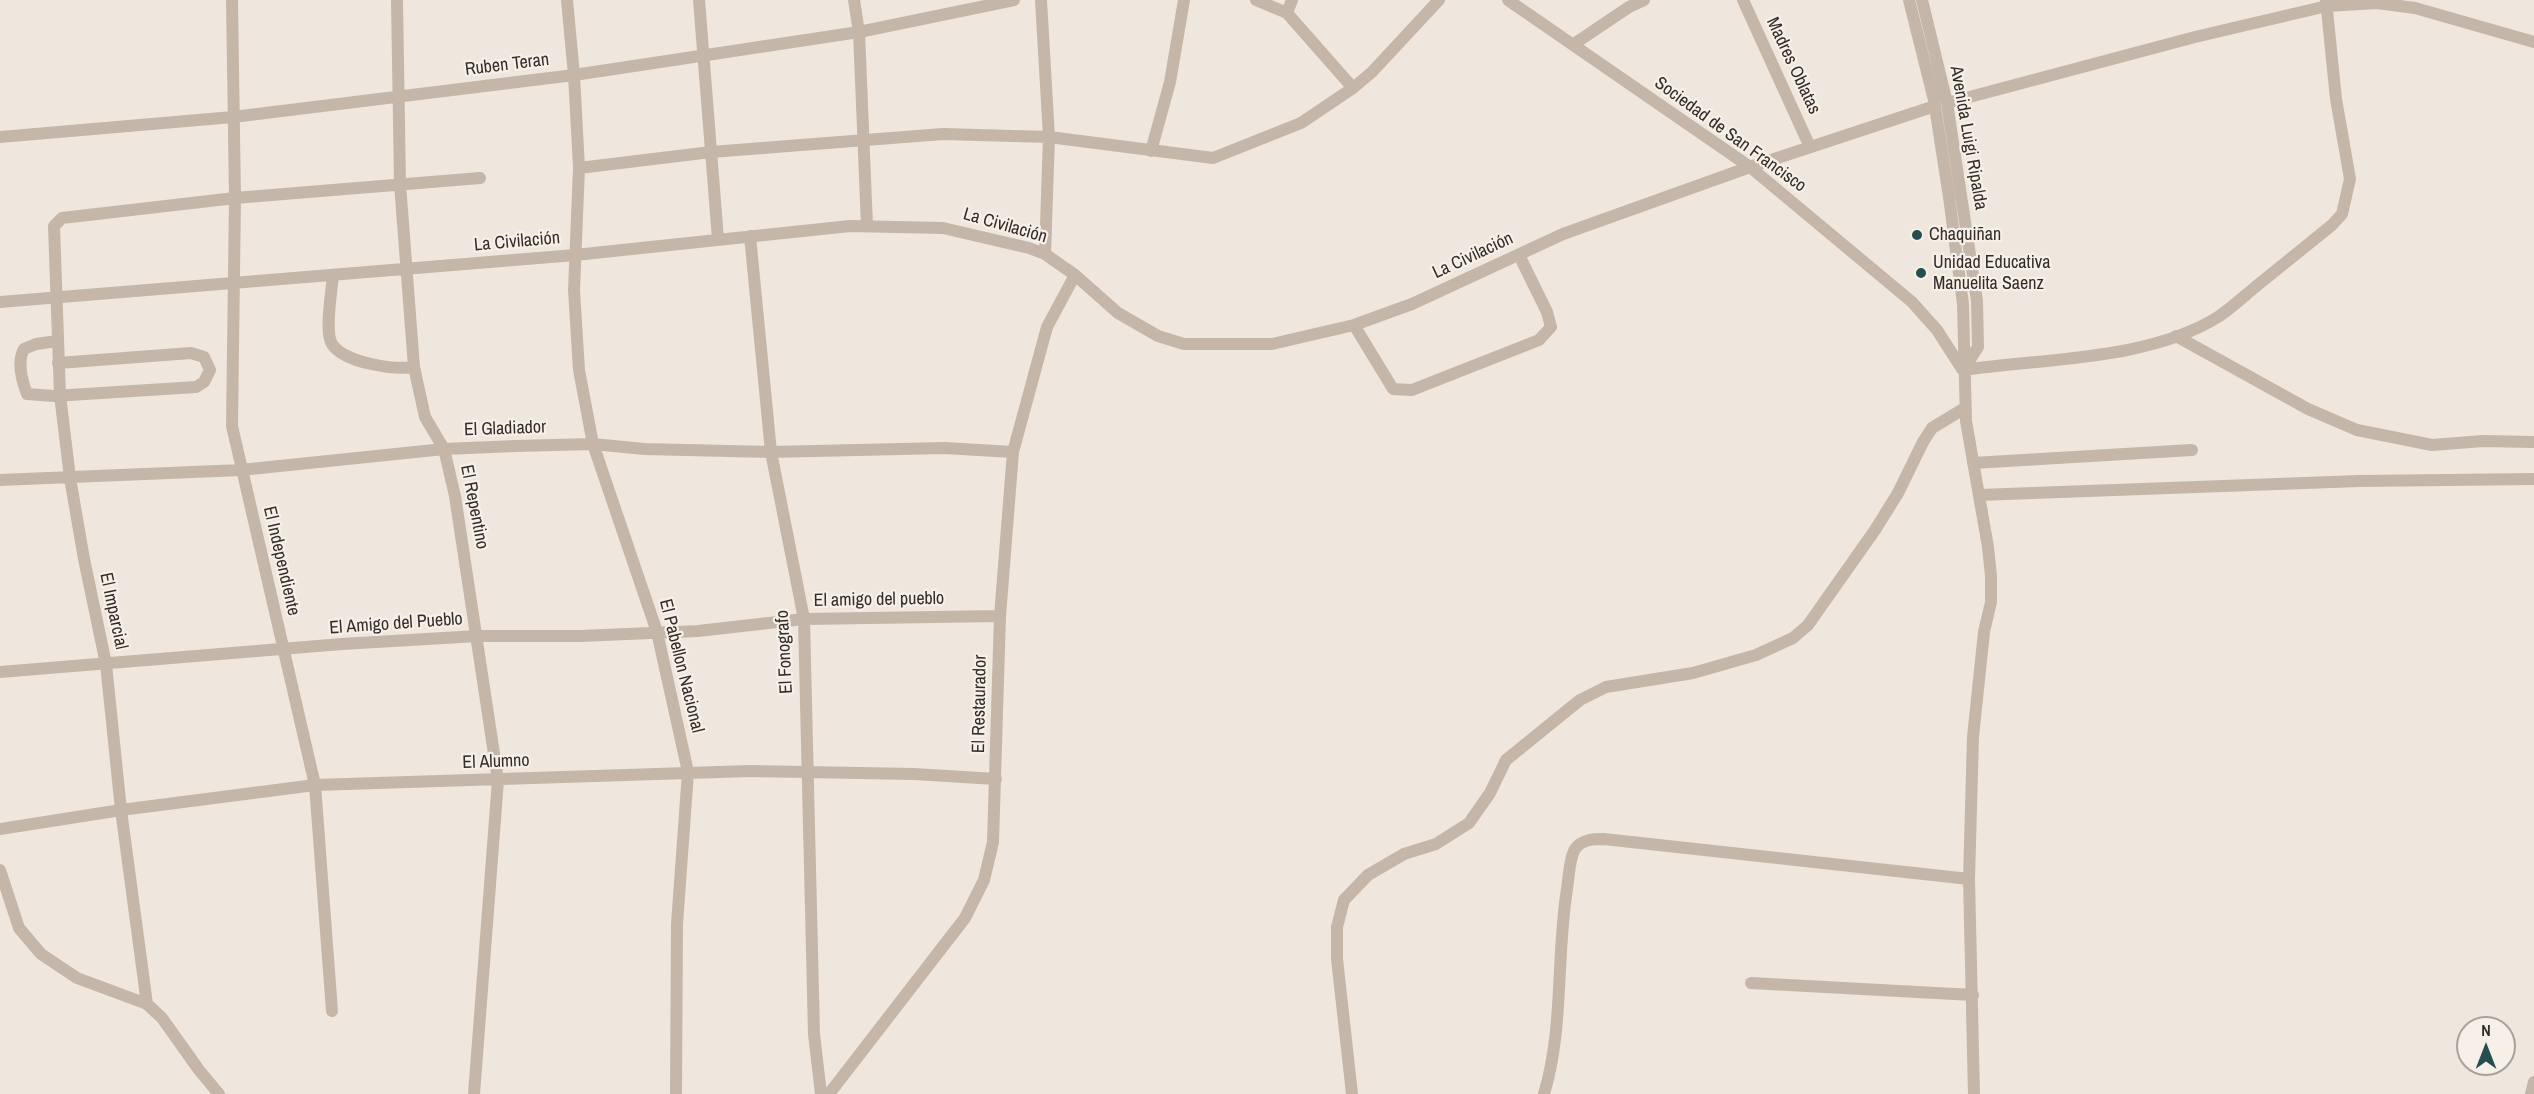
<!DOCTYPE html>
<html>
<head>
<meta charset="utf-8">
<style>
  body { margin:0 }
  #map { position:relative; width:2534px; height:1094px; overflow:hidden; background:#efe6dd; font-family:"Archivo Narrow",sans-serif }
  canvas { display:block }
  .north { position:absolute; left:2456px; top:1016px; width:60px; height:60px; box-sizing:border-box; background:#f7f0e9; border:2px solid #a9a29c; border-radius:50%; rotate:0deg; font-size:16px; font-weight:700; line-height:24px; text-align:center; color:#342c29 }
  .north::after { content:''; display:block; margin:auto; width:21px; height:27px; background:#244e50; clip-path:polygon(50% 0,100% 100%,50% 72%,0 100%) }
</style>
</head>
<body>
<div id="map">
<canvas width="2534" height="1094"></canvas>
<div class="north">N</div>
</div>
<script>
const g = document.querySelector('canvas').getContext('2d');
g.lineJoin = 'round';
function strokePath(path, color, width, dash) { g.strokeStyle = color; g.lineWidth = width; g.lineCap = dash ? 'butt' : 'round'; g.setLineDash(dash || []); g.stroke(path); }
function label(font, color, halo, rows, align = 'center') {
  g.font = font + ' "Archivo Narrow",sans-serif'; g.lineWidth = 4.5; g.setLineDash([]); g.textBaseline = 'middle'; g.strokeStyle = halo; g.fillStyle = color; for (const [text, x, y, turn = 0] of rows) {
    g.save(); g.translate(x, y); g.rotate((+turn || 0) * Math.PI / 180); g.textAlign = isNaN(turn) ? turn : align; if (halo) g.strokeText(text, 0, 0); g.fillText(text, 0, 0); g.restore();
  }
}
const minor = new Path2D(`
  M 232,0 L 235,198 L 232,426 L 315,785 L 332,1011
  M 397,0 L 400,184 L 414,367 L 425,417 L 444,449 L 455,496 L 498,780 L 474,1094
  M 567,0 L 574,75 L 579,168 L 574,290 L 579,370 L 593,444 L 657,632 L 688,772 L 677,924 L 676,1094
  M 699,0 L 718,239
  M 854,0 L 859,32 L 867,226
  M 1041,0 L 1049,137 L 1045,254
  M 1256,0 L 1287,13 L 1353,88
  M 1508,0 L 1750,167 L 1912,302 L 1937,330 L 1962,369
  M 1743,0 L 1810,147
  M 1909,0 L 1934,100 L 1949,197 L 1963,304 L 1966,421 L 1988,547 L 1991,576 L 1991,602 L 1984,632 L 1973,737 L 1969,879 L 1974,1094
  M 1922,0 L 1947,103 L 1977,301 L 1978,347 L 1964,369
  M 1287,13 L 1292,0
  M 1574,44 L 1629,7 L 1644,0
  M 1947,103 L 2195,37 L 2327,6 L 2377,3 L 2415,8 L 2534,42
  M 0,137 L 233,117 L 574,75 L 859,32 L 1014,0
  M 1151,151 L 1170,82 L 1184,0
  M 579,168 L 711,152 L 943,134 L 1049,137 L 1213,158 L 1301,123 L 1353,88 L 1372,72 L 1439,0
  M 750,236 L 771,452 L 804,619 L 814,1034 L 821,1094
  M 333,275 C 332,291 324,331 332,344 C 344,363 394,370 414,367
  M 0,302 L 575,255 L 850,226 L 943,228 L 1029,248 L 1045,254 L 1075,275 L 1118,313 L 1158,336 L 1184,344 L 1272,344 L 1354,325 L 1412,304 L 1563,234 L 1750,167 L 1935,106
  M 1354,325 L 1393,389 L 1412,390 L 1539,340 L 1551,327 L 1547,312 L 1519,255
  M 2176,336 L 2308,409 L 2357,430 L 2432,445 L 2483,441 L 2534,442
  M 57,341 L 36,344 L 24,349 C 17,361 22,381 27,394 L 54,396 L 196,387 L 204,382 L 210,370 L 204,357 L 191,353 L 58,363
  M 1963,370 C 2043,358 2147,361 2218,317 C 2230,309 2242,298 2254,288 C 2280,267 2306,246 2332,225 L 2342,214 L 2350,179 L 2336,99 L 2326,0
  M 1973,463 L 2192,450
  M 0,480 L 241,470 L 444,449 L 516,446 L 593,444 L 644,449 L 771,452 L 944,448 L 1013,452
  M 1979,495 L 2359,481 L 2534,479
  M 0,672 L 342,644 L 478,636 L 580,636 L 698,631 L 804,619 L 1000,616
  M 0,829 L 121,810 L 315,785 L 750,771 L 914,774 L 996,779
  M 0,870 L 19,928 L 41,954 L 77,978 L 147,1004 L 162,1018 L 199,1070 L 219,1094
  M 1751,983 L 1973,995
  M 147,1004 L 121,810 L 106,664 L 84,559 L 70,478 L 60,395 L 54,226 L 62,218 L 235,198 L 480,178
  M 829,1094 L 965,918 L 984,880 L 993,842 L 1000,616 L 1013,452 L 1047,327 L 1075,275
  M 1352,1094 L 1337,959 L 1337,927 L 1344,900 L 1368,875 L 1404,854 L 1436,844 L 1469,823 L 1490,793 L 1506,760 L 1580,700 L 1606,687 L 1693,673 L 1756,655 L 1793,638 L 1808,625 L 1875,530 L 1898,493 L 1923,442 L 1932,428 L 1965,408
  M 1544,1094 C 1564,1028 1556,957 1567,889 C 1569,877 1569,859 1575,849 C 1582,839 1594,839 1604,839 L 1969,879
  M 2531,1094 L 2534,1082`);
const markers = [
  [1917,235,6,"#244e50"],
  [1921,273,6,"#244e50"]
];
const streetNames = [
  ["Ruben Teran",507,65,-7],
  ["Madres Oblatas",1793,66,65],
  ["Sociedad de San Francisco",1730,135,36],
  ["Avenida Luigi Ripalda",1968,138,80],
  ["La Civilación",1005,226,16],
  ["La Civilación",517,242,-5],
  ["La Civilación",1473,256,-25],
  ["El Gladiador",505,429,-2],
  ["El Repentino",474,507,79],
  ["El Independiente",281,561,77],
  ["El amigo del pueblo",879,600,-1],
  ["El Imparcial",113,611,78],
  ["El Amigo del Pueblo",396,624,-4],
  ["El Fonografo",785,652,-93],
  ["El Pabellon Nacional",681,666,76],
  ["El Restaurador",980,704,-89],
  ["El Alumno",496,762,-2]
];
const poiNames = [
  ["Chaquiñan",1929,235],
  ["Unidad Educativa",1933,263],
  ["Manuelita Saenz",1933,284]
];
strokePath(minor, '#c5b6aa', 12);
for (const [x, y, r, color] of markers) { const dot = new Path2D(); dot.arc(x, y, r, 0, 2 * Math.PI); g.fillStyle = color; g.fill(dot); strokePath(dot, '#f7f0e9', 2); }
label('18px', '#342c29', '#f7f0e9', streetNames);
label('18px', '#342c29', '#f7f0e9', poiNames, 'left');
</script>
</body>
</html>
